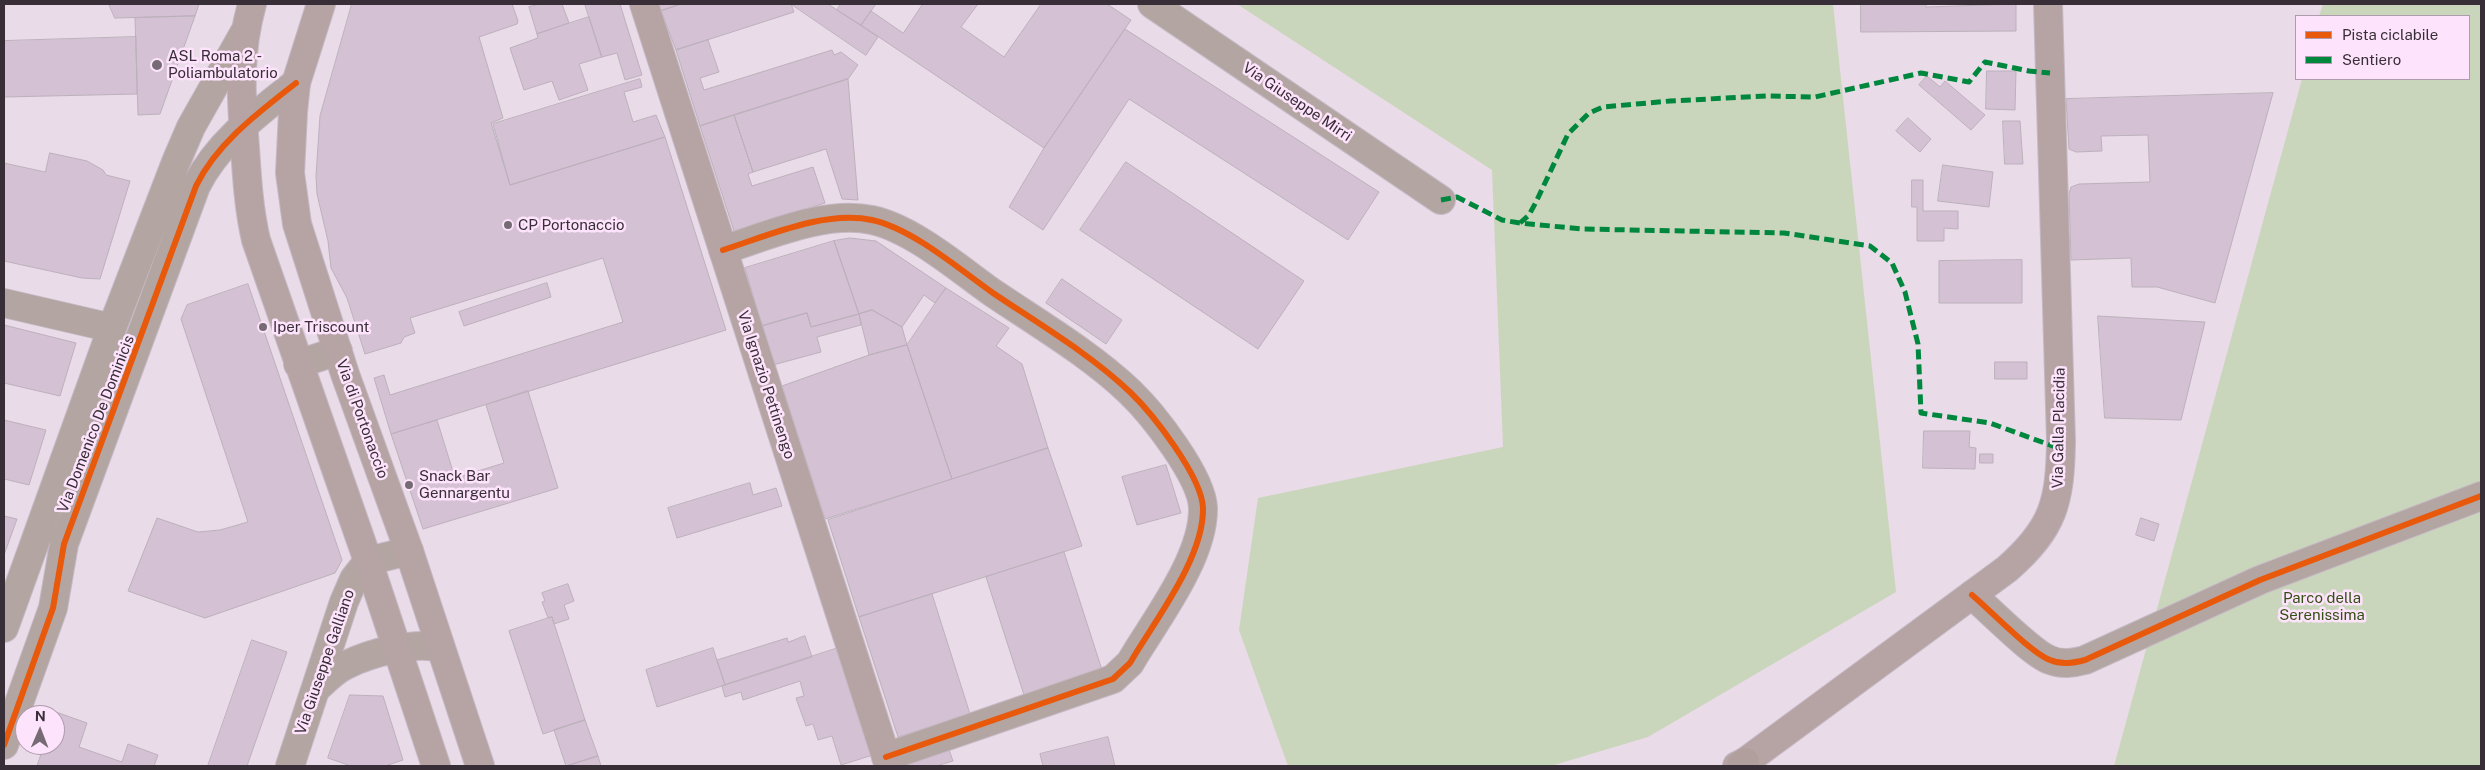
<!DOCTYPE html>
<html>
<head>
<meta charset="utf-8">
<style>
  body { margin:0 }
  #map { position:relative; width:2485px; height:770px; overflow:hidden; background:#e9dbe8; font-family:"Public Sans",sans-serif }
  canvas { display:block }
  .frame { position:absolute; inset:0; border:5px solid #382e37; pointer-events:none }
  .legend { position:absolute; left:2295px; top:15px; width:175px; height:65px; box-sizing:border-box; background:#fde3fb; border:1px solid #ae9bad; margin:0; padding:6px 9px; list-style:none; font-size:15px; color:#382e37 }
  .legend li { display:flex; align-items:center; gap:10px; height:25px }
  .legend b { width:25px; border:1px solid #ae9bad }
  .north { position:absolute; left:15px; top:705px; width:50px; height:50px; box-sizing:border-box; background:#fde3fb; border:1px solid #ae9bad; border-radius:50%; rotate:1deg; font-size:14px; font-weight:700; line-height:20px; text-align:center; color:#382e37 }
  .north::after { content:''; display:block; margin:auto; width:18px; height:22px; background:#766b75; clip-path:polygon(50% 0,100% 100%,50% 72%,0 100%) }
</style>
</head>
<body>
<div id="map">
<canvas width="2485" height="770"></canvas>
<div class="frame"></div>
<ul class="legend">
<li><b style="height:6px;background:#e8590c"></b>Pista ciclabile</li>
<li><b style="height:6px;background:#00873e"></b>Sentiero</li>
</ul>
<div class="north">N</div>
</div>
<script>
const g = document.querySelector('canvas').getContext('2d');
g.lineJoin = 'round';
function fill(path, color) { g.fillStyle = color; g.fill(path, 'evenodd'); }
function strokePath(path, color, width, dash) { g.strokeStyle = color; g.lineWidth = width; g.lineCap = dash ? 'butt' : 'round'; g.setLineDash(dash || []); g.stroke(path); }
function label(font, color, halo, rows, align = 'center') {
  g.font = font + ' "Public Sans",sans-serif'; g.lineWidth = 5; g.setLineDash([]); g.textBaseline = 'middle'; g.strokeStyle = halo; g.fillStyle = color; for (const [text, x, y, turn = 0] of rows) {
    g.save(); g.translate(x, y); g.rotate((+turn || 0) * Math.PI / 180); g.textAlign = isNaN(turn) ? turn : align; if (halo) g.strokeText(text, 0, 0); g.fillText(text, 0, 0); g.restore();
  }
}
const green = new Path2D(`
  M 1237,4 L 1833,4 L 1896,592 L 1648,737 L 1551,766 L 1288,766 L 1239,630 L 1258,498 L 1503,447 L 1492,170 Z
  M 2323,4 L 2481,4 L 2481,766 L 2114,766 L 2302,79 L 2469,79 L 2469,16 L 2319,16 Z`);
const building = new Path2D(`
  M 109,4 L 199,4 L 195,16 L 115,18 Z
  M 352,4 L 512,4 L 518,21 L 517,24 L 479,37 L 503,118 L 491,123 L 510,185 L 665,137 L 726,330 L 391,434 L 374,378 L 384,375 L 390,395 L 623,322 L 603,258 L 410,318 L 415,333 L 404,337 L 401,343 L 365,354 L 347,298 L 331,268 L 328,241 L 317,194 L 316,176 L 320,116 Z
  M 541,4 L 562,4 L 569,23 L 537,34 L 529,7 Z
  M 585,4 L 620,4 L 642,75 L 625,80 L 617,53 L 602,57 Z
  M 659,4 L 681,4 L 661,11 Z
  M 681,4 L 791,4 L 794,12 L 676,50 L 661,11 Z
  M 791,4 L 828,4 L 878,37 L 866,55 Z
  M 841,4 L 876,4 L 861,25 L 837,10 Z
  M 923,4 L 978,4 L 961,27 L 1004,57 L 1041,4 L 1107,4 L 1131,20 L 1044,148 L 861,25 L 871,11 L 903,33 Z
  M 1861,4 L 1926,4 L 1926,7 L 2016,4 L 2016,31 L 1861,32 Z
  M 195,16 L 160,114 L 138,115 L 135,18 Z
  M 589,17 L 602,57 L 579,64 L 588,90 L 559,100 L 552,81 L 524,90 L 510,48 L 538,38 L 537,34 Z
  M 1125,29 L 1379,192 L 1348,240 L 1129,99 L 1043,230 L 1009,207 L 1044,148 Z
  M 136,37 L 137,94 L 4,97 L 4,41 Z
  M 708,40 L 719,72 L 700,78 L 704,90 L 832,50 L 834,55 L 841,52 L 858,65 L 848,79 L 700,126 L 676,50 Z
  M 1987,71 L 2016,71 L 2015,110 L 1986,109 Z
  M 1927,76 L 1940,87 L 1945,81 L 1985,115 L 1971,130 L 1919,85 Z
  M 640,79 L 642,87 L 624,92 L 633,122 L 656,115 L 665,137 L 510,185 L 493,124 Z
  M 848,79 L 858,200 L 842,199 L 826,149 L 753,172 L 734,115 Z
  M 2273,93 L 2215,303 L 2157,287 L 2132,287 L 2131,258 L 2071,260 L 2069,194 L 2071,187 L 2079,184 L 2150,182 L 2148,135 L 2101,136 L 2102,151 L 2076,152 L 2069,149 L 2066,99 Z
  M 734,115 L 753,172 L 748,174 L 752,186 L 813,167 L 825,203 L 734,231 L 700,126 Z
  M 1908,118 L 1931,139 L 1920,152 L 1896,131 Z
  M 2003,121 L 2020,121 L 2023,164 L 2005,164 Z
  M 50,153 L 87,161 L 103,170 L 106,175 L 130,181 L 100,279 L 82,278 L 4,261 L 4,163 L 45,172 Z
  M 1126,162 L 1304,281 L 1258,349 L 1080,230 Z
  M 1943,165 L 1993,172 L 1989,207 L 1938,201 Z
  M 1912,180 L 1923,180 L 1923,211 L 1958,211 L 1958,229 L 1944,228 L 1944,241 L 1917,241 L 1917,207 L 1912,207 Z
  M 850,238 L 876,241 L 946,288 L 935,303 L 924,295 L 902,327 L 872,310 L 859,314 L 834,241 Z
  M 834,241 L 859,314 L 811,327 L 807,313 L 762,326 L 745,268 Z
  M 2022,260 L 2022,303 L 1939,303 L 1939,261 Z
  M 1062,279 L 1122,320 L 1106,344 L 1046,303 Z
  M 547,283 L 551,297 L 464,326 L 459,312 Z
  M 248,284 L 342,560 L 335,573 L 205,618 L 128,591 L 157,518 L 198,532 L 220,530 L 248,522 L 181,319 L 187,305 Z
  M 946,288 L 1009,328 L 996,346 L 1022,364 L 1048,448 L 952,479 L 907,345 Z
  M 872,310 L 902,327 L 907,345 L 869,355 L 859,314 Z
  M 807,313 L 811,327 L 859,314 L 861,325 L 817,337 L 821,352 L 773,365 L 762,326 Z
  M 2098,316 L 2205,322 L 2181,420 L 2105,418 Z
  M 4,325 L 76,343 L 60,396 L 4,383 Z
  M 907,345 L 952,479 L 825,519 L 782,386 L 869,355 Z
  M 1995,362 L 2027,362 L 2027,379 L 1995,379 Z
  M 528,391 L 558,488 L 423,529 L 391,434 L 437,420 L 455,478 L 504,463 L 486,405 Z
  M 4,420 L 46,430 L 29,485 L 4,479 Z
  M 1924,431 L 1970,431 L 1969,447 L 1976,448 L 1975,469 L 1923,468 Z
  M 1048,448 L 1082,546 L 859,617 L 828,520 Z
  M 1980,454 L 1993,454 L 1993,463 L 1980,463 Z
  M 1166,465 L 1181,513 L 1137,525 L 1122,477 Z
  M 750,483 L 753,495 L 776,488 L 782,506 L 677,538 L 668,508 Z
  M 4,516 L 17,519 L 4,555 Z
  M 2141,518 L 2159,524 L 2154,541 L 2136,535 Z
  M 1064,552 L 1103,673 L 1025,698 L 986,577 Z
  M 568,584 L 574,601 L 564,605 L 569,619 L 554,624 L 552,617 L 548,618 L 542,602 L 545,601 L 542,593 Z
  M 932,594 L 970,714 L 898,737 L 859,617 Z
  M 552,617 L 585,720 L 543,734 L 509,631 Z
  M 805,636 L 812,657 L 725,685 L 717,660 L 787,638 L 788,642 Z
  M 252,640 L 287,652 L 247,766 L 208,766 Z
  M 713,648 L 725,685 L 657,707 L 646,670 Z
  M 838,648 L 873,755 L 841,765 L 832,736 L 818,740 L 813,724 L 806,726 L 796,698 L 804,696 L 800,681 L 743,700 L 741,692 L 725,697 L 722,686 Z
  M 350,695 L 383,696 L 403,760 L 385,766 L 351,766 L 328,758 Z
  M 56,712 L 87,723 L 79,747 L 122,762 L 128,744 L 158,755 L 154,766 L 37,766 L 44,745 L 55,745 Z
  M 585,720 L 598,756 L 566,766 L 554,730 Z
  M 1108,737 L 1115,766 L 1043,766 L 1040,754 Z
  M 948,747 L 953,761 L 936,766 L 908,766 L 906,760 Z
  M 598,756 L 601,766 L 565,766 L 566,766 Z`);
const minor = new Path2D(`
  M 1152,4 L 1441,200
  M 723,250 C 767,236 825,210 872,220 C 913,229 959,269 993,293 C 1039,324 1090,354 1130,392 C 1153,414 1202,477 1203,508 C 1204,555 1160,614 1136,653 L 1130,663 L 1113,679 L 886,757
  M 4,303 L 112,328
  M 298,364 L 338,351
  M 1972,595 C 1990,610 2031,653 2050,660 C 2062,665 2073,663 2085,660 L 2260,580 L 2481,496
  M 4,628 L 112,328 L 176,162 L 191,127 L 244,33
  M 316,689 C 325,680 335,670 346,665 C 370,653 415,641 440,648
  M 4,745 L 53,608 L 64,544 L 196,186 C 217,143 259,112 296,83
  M 290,766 L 344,602 L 354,579 L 368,561 L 409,551`);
const major = new Path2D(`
  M 252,4 C 238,54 241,97 245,148 C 247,179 249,210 256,240 L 368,561 L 436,766
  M 321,4 L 296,83 L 293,112 L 290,173 L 297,224 L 345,374 L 409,551 L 480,766
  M 644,4 L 889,766
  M 1737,766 L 1745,762 L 2007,569 C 2054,528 2060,502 2061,441 L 2048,4`);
const highway = new Path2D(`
  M 1741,766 L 1745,762`);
const quiet = new Path2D(`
  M 1441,200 L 1457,197 L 1502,220 L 1520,223 L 1582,229 L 1784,233 L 1870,246 L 1892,263 L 1905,292 L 1918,344 L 1921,413 L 1990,423 L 2061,449
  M 1520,223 L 1529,215 L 1536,202 L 1568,134 L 1589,113 L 1603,107 L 1670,101 L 1766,96 L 1815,97 L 1921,73 L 1969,82 L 1985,62 L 2029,71 L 2050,73`);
const cycleway = new Path2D(`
  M 723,250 C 767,236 825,210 872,220 C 913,229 959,269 993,293 C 1039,324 1090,354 1130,392 C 1153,414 1202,477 1203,508 C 1204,555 1160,614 1136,653 L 1130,663 L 1113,679 L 886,757
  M 1972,595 C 1990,610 2031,653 2050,660 C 2062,665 2073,663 2085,660 L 2260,580 L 2481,496
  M 4,745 L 53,608 L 64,544 L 196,186 C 217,143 259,112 296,83`);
const markers = [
  [157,65,6,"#766b75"],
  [508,225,5,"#766b75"],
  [263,327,5,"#766b75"],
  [409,485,5,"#766b75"]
];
const poiNames = [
  ["ASL Roma 2 -",168,56],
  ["Poliambulatorio",168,73],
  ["CP Portonaccio",518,225],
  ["Iper Triscount",273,327],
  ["Snack Bar",419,476],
  ["Gennargentu",419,493]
];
const streetNames = [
  ["Via Giuseppe Mirri",1297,102,34],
  ["Via Ignazio Pettinengo",766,385,72],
  ["Via di Portonaccio",362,419,70],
  ["Via Domenico De Dominicis",96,424,-69],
  ["Via Galla Placidia",2059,428,-89],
  ["Via Giuseppe Galliano",325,662,-71]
];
const parkNames = [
  ["Parco della",2322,598],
  ["Serenissima",2322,615]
];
fill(green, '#cad6bc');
fill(building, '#d4c1d4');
strokePath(building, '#bcb1bb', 1);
strokePath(minor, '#c5b9c4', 30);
strokePath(major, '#c5b9c4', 30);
strokePath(highway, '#c5b9c4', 30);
strokePath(minor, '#b3a5a2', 28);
strokePath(major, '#b6a4a5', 28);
strokePath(highway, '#b19f9e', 28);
strokePath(quiet, '#00873e', 5, [10, 5]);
strokePath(cycleway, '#e8590c', 6);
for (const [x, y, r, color] of markers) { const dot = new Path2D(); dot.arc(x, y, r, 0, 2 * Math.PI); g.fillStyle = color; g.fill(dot); strokePath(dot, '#fde3fb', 2); }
label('15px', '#382e37', '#fde3fb', poiNames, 'left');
label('15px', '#382e37', '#fde3fb', streetNames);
label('15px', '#334f14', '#fde3fb', parkNames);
</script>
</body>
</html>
